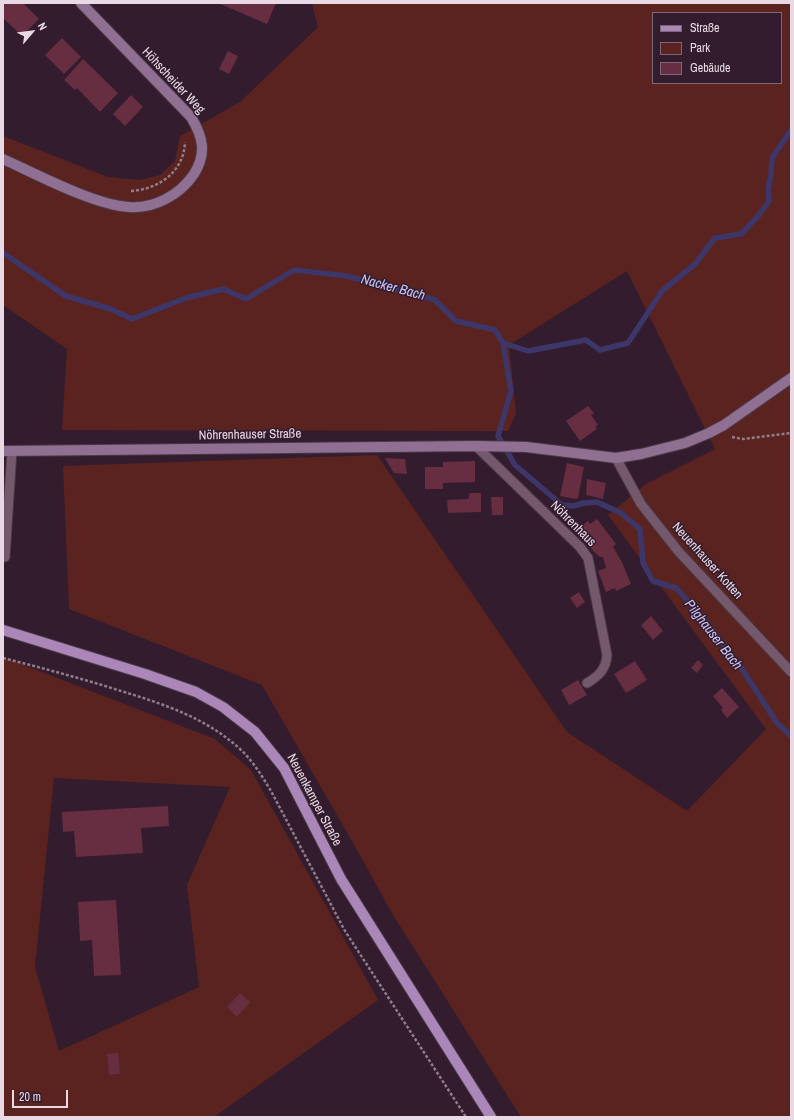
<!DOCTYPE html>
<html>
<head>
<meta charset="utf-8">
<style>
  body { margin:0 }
  #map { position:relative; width:794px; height:1120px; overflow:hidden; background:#331c2d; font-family:"Archivo Narrow",sans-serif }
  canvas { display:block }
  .frame { position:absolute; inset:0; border:4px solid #e8d9e4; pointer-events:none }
  .legend { position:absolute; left:652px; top:12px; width:130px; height:72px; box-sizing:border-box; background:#331c2d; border:1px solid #7b6876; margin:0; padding:5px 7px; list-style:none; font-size:12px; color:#e8d9e4 }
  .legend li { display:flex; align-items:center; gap:8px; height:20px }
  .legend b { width:20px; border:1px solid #7b6876 }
  .north { position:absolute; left:12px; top:12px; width:40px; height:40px; -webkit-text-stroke:3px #331c2d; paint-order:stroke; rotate:62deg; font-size:11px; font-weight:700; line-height:16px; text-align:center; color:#e8d9e4 }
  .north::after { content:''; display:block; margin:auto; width:14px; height:18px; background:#e8d9e4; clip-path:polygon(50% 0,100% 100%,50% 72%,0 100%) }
  .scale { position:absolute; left:12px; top:1090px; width:56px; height:18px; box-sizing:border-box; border:2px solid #e8d9e4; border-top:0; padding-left:5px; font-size:12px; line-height:14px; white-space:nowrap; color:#e8d9e4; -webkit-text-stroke:3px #331c2d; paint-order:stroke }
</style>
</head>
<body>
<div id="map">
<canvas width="794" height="1120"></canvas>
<div class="frame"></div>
<ul class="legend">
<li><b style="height:5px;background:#ab86b8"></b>Straße</li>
<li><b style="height:11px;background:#5b2320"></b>Park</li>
<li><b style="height:11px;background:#672d40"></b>Gebäude</li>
</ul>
<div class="north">N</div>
<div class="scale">20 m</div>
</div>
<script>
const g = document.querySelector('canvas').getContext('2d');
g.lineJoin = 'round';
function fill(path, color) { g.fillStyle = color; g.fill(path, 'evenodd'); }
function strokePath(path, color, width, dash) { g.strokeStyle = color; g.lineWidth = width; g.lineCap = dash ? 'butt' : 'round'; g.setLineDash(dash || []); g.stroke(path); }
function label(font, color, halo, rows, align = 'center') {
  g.font = font + ' "Archivo Narrow",sans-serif'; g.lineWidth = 3; g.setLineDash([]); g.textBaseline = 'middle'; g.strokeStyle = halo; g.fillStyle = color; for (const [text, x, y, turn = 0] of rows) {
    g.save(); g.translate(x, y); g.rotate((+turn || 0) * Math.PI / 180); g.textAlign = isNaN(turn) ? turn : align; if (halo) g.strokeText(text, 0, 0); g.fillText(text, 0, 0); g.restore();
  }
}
const green = new Path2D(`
  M 312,3 L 791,3 L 791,1117 L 521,1117 L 393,915 L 356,848 L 262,685 L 69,609 L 63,466 L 377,455 L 567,732 L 687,811 L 766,729 L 608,515 L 646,484 L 715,449 L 627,271 L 509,345 L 516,414 L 508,431 L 62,430 L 67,349 L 3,305 L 3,136 L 108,177 L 140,180 L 160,175 L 175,161 L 180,136 L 240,102 L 318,27 ZM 653,13 L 781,13 L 781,83 L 653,83 Z
  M 3,657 L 215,739 L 251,770 L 378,1000 L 214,1117 L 3,1117 ZM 54,778 L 230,787 L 187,885 L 199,987 L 59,1051 L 35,967 Z`);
const stream = new Path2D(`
  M 3,253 L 66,296 L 111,309 L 132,319 L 186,298 L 223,289 L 246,299 L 294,270 L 347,276 L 435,300 L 456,321 L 495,330 L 503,343 L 528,351 L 586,340 L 600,350 L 628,343 L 662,291 L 695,264 L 715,238 L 741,234 L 759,215 L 769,201 L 768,189 L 771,175 L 772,158 L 791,130
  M 503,343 L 511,391 L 498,436 L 515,465 L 562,505 L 573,506 L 584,503 L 597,502 L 621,513 L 640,529 L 643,563 L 653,581 L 676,588 L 704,619 L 740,666 L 777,723 L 791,736`);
const building = new Path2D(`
  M 3,3 L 23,3 L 39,19 L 22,36 L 3,18 Z
  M 218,3 L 276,3 L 267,24 Z
  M 62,38 L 81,57 L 64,74 L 45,55 Z
  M 228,51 L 238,56 L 229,74 L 219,69 Z
  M 83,59 L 118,93 L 100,112 L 77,88 L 75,90 L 64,80 Z
  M 131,95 L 143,107 L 125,126 L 113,114 Z
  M 588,406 L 594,413 L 591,415 L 598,425 L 595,427 L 597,429 L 580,441 L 566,421 Z
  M 385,458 L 405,459 L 407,474 L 394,473 Z
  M 475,461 L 475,482 L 443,483 L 443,489 L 425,489 L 425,467 L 443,467 L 443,462 Z
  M 567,463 L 584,467 L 578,498 L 576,499 L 560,496 Z
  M 587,479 L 606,483 L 603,499 L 586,495 Z
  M 470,493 L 481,493 L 481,512 L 448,513 L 447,500 L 468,499 Z
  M 491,497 L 503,497 L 503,515 L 492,515 Z
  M 597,519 L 616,544 L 613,547 L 622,562 L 631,584 L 616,591 L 615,588 L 606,592 L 598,571 L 606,568 L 603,557 L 600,557 L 594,552 L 576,530 L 588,521 L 590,524 Z
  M 579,592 L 585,602 L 577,608 L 570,598 Z
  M 651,616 L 663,631 L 653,640 L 641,625 Z
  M 698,660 L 703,665 L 697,673 L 691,668 Z
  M 635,661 L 647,680 L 626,693 L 614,674 Z
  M 578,680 L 587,695 L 569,705 L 561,690 Z
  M 722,688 L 739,707 L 727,718 L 721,710 L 723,708 L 713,696 Z
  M 168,806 L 169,826 L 141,828 L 143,853 L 76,857 L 74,831 L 63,832 L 62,812 Z
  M 116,900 L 121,975 L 94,976 L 92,940 L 80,941 L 78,902 Z
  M 240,993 L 250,1002 L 237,1017 L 227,1007 Z
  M 118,1053 L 120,1074 L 109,1075 L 107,1054 Z`);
const path = new Path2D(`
  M 131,191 C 160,189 184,171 185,142
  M 732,437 L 743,439 L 791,433
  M 3,658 C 42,668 80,678 118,690 C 163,704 205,717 240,749 C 253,761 262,776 271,791 L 345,931 L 466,1117`);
const lane = new Path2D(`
  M 476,446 L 580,547 L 588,558 L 607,655 C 606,669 599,676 587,683
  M 616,458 L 641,504 L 679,552 L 791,672
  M 3,556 L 5,557 L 12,451`);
const secondary = new Path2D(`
  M 3,159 C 36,174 94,205 129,207 C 154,209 180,195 194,174 C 207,153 203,137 191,117 L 81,3
  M 3,451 L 476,446 L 526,447 L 616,458 L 641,454 L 685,443 L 709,433 L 724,425 L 791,378`);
const primary = new Path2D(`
  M 3,630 L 145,674 L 196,692 L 223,707 L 255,732 L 284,768 L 341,879 L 491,1117`);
const streetNames = [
  ["Höhscheider Weg",173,81,47],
  ["Nöhrenhauser Straße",250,435,-1],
  ["Nöhrenhaus",573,524,45],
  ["Neuenhauser Kotten",707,561,48],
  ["Neuenkamper Straße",314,800,62]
];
const waterNames = [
  ["Nacker Bach",393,288,15],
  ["Pilghauser Bach",713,635,52]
];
fill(green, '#5b2320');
strokePath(stream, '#3c3669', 5.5);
fill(building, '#672d40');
strokePath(lane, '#4b3947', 11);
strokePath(secondary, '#4b3947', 12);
strokePath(primary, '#4b3947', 12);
strokePath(path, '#907d8b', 2.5, [3, 2]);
strokePath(lane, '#74596c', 9);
strokePath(secondary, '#8f7092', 10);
strokePath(primary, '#ab86b8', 10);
label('13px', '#e8d9e4', '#331c2d', streetNames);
label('italic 14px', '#c9c7f9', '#331c2d', waterNames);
</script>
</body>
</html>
